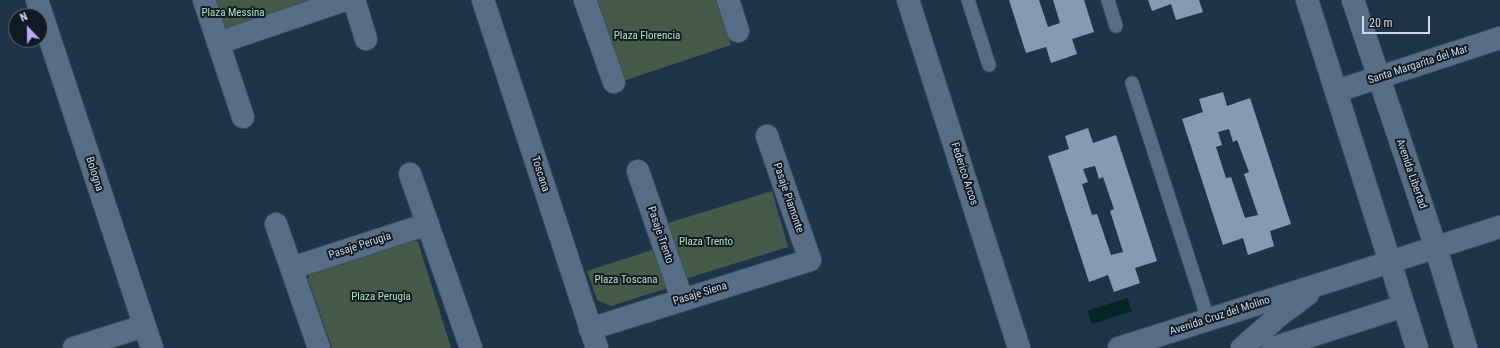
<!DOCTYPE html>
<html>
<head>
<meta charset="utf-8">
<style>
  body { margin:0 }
  #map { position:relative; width:1500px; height:348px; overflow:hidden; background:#1f3449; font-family:"Roboto Condensed",sans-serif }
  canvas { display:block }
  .north { position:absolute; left:8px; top:8px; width:40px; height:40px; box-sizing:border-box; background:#121b25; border:1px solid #5d6773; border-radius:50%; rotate:338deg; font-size:11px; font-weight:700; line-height:16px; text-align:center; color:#cddae7 }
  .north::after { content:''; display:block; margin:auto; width:14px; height:18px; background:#c2a7f2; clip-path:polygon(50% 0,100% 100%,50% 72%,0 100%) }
  .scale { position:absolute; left:1362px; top:16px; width:68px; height:18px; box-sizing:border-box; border:2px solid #cddae7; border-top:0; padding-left:5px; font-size:12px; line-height:14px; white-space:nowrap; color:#cddae7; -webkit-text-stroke:3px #121b25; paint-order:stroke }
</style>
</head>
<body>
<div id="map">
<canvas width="1500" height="348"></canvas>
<div class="north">N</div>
<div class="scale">20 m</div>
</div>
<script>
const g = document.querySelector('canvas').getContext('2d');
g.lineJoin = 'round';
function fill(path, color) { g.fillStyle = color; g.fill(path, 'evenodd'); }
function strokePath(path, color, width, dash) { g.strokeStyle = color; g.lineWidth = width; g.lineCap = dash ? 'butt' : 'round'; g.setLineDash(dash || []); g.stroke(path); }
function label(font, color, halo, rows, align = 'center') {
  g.font = font + ' "Roboto Condensed",sans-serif'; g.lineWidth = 4; g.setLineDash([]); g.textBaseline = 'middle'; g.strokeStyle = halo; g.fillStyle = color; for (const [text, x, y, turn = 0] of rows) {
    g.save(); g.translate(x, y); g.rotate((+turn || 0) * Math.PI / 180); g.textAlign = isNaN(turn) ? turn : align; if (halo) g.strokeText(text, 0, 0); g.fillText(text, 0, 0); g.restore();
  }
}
const green = new Path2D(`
  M 215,0 L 312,0 L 225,29 Z
  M 597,0 L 717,0 L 731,45 L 623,81 Z
  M 772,191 L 788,247 L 685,279 L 668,223 Z
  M 405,236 L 418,242 L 451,348 L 332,348 L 308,279 L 312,265 Z
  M 661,247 L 674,286 L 611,306 L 597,300 L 587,271 Z`);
const water = new Path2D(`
  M 1127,298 L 1132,311 L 1092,324 L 1087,311 Z`);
const building = new Path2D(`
  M 1009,0 L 1039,0 L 1048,27 L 1060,23 L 1053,0 L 1084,0 L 1094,32 L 1072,39 L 1077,54 L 1051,63 L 1046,47 L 1026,53 Z
  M 1148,0 L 1199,0 L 1203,12 L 1176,20 L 1171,4 L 1152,11 Z
  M 1223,92 L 1227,106 L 1250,98 L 1291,224 L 1270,231 L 1274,246 L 1248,255 L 1243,238 L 1223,245 L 1182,119 L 1203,112 L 1199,99 ZM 1229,129 L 1233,142 L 1237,140 L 1249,172 L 1244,174 L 1258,215 L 1245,218 L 1231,177 L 1226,178 L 1216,147 L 1222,145 L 1218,132 Z
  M 1088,128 L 1093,143 L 1116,135 L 1157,261 L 1135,268 L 1140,283 L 1114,292 L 1108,275 L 1089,282 L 1048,156 L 1069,149 L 1065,136 ZM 1095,166 L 1099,179 L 1103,177 L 1114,209 L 1110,211 L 1123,252 L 1111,255 L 1097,214 L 1092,215 L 1082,184 L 1088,182 L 1083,169 Z`);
const service = new Path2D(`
  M 968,0 L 989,65
  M 1108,0 L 1116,26
  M 1132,83 L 1208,319`);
const minor = new Path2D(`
  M 37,0 L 152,348
  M 204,0 L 243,117
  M 354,0 L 366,39
  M 483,0 L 597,348
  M 585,0 L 614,82
  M 728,0 L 738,31
  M 908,0 L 1019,348
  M 1307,0 L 1390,262
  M 1353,0 L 1436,248
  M 218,43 L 345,0
  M 1337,91 L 1500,38
  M 638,171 L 682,299
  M 410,174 L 471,348
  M 276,224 L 319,348
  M 292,268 L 428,224
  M 590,329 L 810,260 L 767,136
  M 74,348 L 144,326`);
const tertiary = new Path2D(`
  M 1436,248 L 1466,348
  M 1390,262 L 1417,348
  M 1119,348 L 1500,227
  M 1242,348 L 1280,315 L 1308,294
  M 1273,348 L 1404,306`);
const parkNames = [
  ["Plaza Messina",233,13],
  ["Plaza Florencia",647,36],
  ["Plaza Trento",706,242],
  ["Plaza Toscana",626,280],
  ["Plaza Perugia",381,297]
];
const streetNames = [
  ["Santa Margarita del Mar",1418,65,-18],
  ["Bologna",94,174,72],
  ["Toscana",540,174,72],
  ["Federico Arcos",964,174,72],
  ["Avenida Libertad",1411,174,71],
  ["Pasaje Piamonte",788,198,71],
  ["Pasaje Trento",660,235,71],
  ["Pasaje Perugia",360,246,-18],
  ["Pasaje Siena",700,294,-17],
  ["Avenida Cruz del Molino",1220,316,-18]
];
fill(green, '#455948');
fill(water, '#052424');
fill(building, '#839bb3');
strokePath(service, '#3e5163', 15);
strokePath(minor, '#3e5163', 24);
strokePath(tertiary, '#3e5163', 24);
strokePath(service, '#576e86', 13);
strokePath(minor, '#576e86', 22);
strokePath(tertiary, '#576e86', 22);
label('11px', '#b2e1b8', '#121b25', parkNames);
label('11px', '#cddae7', '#121b25', streetNames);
</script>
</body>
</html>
